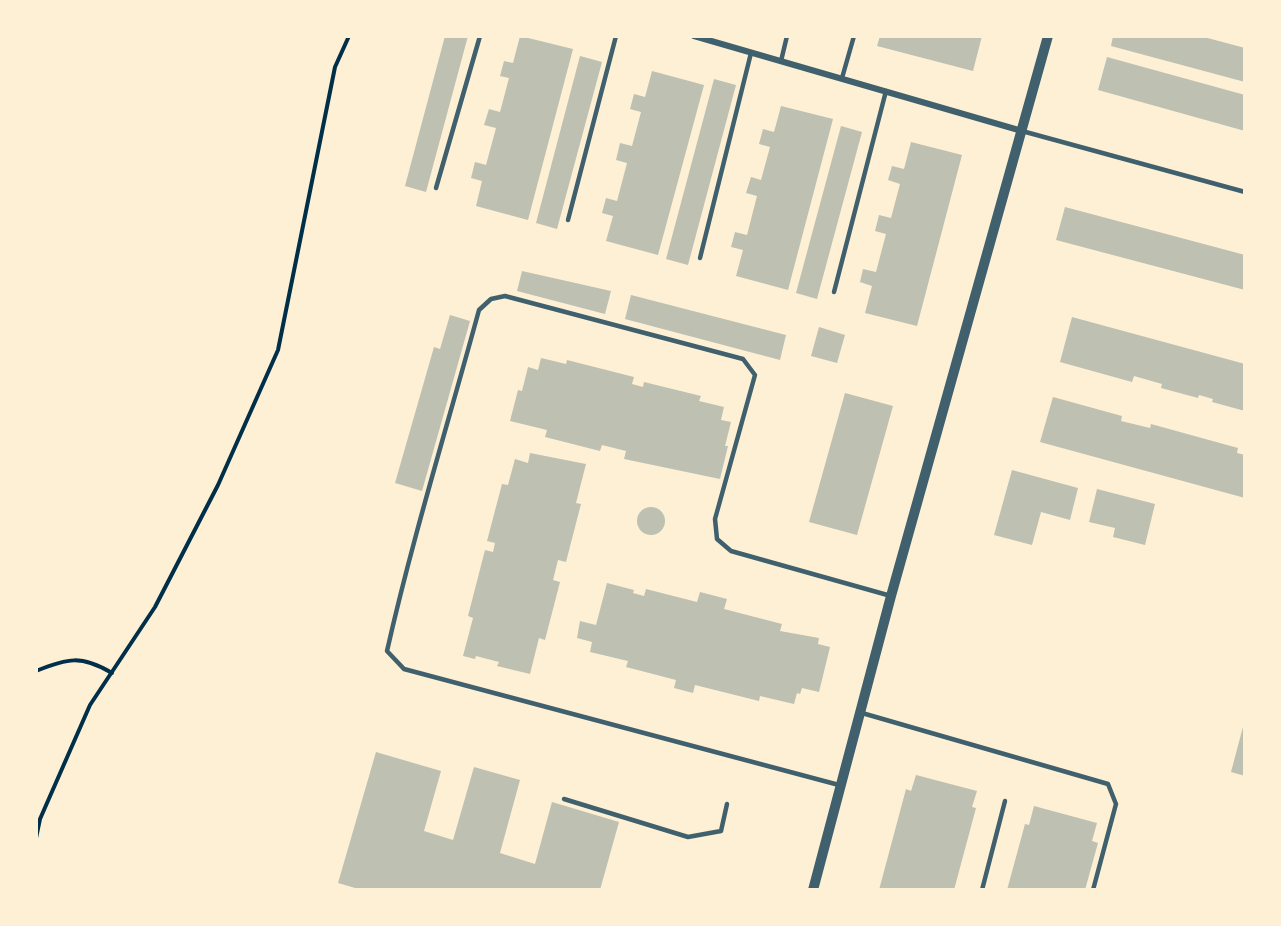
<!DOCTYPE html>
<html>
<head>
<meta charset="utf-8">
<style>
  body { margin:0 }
  #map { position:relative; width:1281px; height:926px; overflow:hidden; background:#fdf0d5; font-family:"Golos Text",sans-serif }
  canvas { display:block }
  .frame { position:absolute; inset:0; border:38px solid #fdf0d5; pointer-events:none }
</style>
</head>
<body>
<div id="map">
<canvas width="1281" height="926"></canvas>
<div class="frame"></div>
</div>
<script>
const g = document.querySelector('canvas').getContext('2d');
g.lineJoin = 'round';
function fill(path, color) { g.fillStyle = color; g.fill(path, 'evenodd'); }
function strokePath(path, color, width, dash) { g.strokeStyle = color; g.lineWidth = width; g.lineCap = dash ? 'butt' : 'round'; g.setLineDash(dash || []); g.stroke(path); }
const building = new Path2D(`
  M 445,36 L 468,36 L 426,192 L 405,186 Z
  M 520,36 L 573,49 L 528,220 L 476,206 L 482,181 L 471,178 L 475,162 L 486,165 L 496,128 L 484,125 L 489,109 L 500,112 L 509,78 L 500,76 L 504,61 L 513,63 Z
  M 880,36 L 982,36 L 973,71 L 877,46 Z
  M 1113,36 L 1200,36 L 1245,48 L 1245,82 L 1111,46 Z
  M 580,56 L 602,62 L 557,229 L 536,223 Z
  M 1107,57 L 1245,95 L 1245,131 L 1098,90 Z
  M 652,71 L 704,85 L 658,255 L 606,241 L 613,216 L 602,213 L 606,198 L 617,201 L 627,163 L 616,160 L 620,143 L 632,146 L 641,112 L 630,109 L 634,94 L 645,97 Z
  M 714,79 L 736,85 L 688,265 L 666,259 Z
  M 781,106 L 833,119 L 788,290 L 736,276 L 743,250 L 731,247 L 735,232 L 747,235 L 757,196 L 746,193 L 751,177 L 761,180 L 770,147 L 759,144 L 763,129 L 774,132 Z
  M 841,126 L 862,132 L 817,299 L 796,293 Z
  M 911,142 L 962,155 L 917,326 L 865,313 L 872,286 L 860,282 L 863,269 L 876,272 L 886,234 L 875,231 L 879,215 L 891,218 L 900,184 L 888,180 L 892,166 L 904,169 Z
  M 1065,207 L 1245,255 L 1245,290 L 1056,240 Z
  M 522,271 L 611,291 L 605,314 L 517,291 Z
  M 631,295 L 786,335 L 780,360 L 625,319 Z
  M 450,315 L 470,321 L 422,491 L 395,483 L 434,347 L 440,349 Z
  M 1072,317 L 1245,364 L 1245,411 L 1212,402 L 1213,399 L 1199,395 L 1198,398 L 1161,388 L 1162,384 L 1134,376 L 1132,382 L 1060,362 Z
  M 819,327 L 845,335 L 837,363 L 811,356 Z
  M 541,358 L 566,364 L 567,360 L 634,377 L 632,384 L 643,387 L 644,382 L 701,396 L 699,401 L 724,407 L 721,420 L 731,422 L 725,446 L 728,446 L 720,479 L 624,459 L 626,451 L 602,445 L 600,451 L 545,437 L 547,430 L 510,421 L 518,390 L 522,391 L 528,367 L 538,370 Z
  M 845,393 L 893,406 L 857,535 L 809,522 Z
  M 1053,397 L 1122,416 L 1121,421 L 1150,428 L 1151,424 L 1238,448 L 1237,453 L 1245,455 L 1245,498 L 1040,442 Z
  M 530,453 L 586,464 L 576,503 L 581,504 L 566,562 L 558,560 L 553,580 L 560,582 L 545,640 L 539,638 L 530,674 L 497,666 L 499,662 L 476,656 L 475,659 L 463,656 L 473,618 L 468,616 L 485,550 L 493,552 L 495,543 L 487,541 L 502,484 L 508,485 L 515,459 L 528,463 Z
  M 1012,470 L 1078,488 L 1070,520 L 1041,512 L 1032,545 L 994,535 Z
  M 1097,489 L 1155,504 L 1145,545 L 1113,537 L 1115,528 L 1089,522 Z
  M637 521a14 14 0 1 1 28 0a14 14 0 1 1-28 0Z
  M 607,583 L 634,590 L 633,593 L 644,596 L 646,589 L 697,602 L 700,592 L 727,599 L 724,609 L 782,624 L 780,631 L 819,638 L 818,644 L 830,647 L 819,692 L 802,688 L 800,694 L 797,693 L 794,704 L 760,696 L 759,701 L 695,685 L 693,693 L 674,688 L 676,680 L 626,667 L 628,661 L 590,652 L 592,642 L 577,638 L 580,621 L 596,625 Z
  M 1244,723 L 1245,724 L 1245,776 L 1231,772 Z
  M 376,752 L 441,771 L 424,831 L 453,840 L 474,767 L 520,780 L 500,853 L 535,864 L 552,802 L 619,822 L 600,890 L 362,890 L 338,883 Z
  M 916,775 L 977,791 L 972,807 L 976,808 L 954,890 L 879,890 L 906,789 L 911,791 Z
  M 1034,806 L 1097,823 L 1092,841 L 1098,843 L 1085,890 L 1007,890 L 1025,824 L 1029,825 Z`);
const path = new Path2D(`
  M 36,671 C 68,658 81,655 112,673
  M 36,838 L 40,819 L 90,705 L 155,607 L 218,485 L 278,350 L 335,67 L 349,36`);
const service = new Path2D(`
  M 781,61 L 787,36
  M 842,78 L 854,36
  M 1022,131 L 1245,192
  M 436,188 L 480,36
  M 568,220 L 616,36
  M 700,258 L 751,53
  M 834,292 L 886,91
  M 862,713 L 1108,784 L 1116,804 L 1093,890
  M 839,785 L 404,669 L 387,651 C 413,536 448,424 479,310 L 491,299 L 505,296 L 743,359 L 755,375 L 715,519 L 717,539 L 731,551 L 891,596
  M 564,799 L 688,837 L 721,831 L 727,804
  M 982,890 L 1005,801`);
const minor = new Path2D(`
  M 694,36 L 1022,131`);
const tertiary = new Path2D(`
  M 813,890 L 891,596 L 1048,36`);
fill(building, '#bec0b2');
strokePath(path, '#003049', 4);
strokePath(service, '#3f606c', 4.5);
strokePath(minor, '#3f606c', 6);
strokePath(tertiary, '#3f606c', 10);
</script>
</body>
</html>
